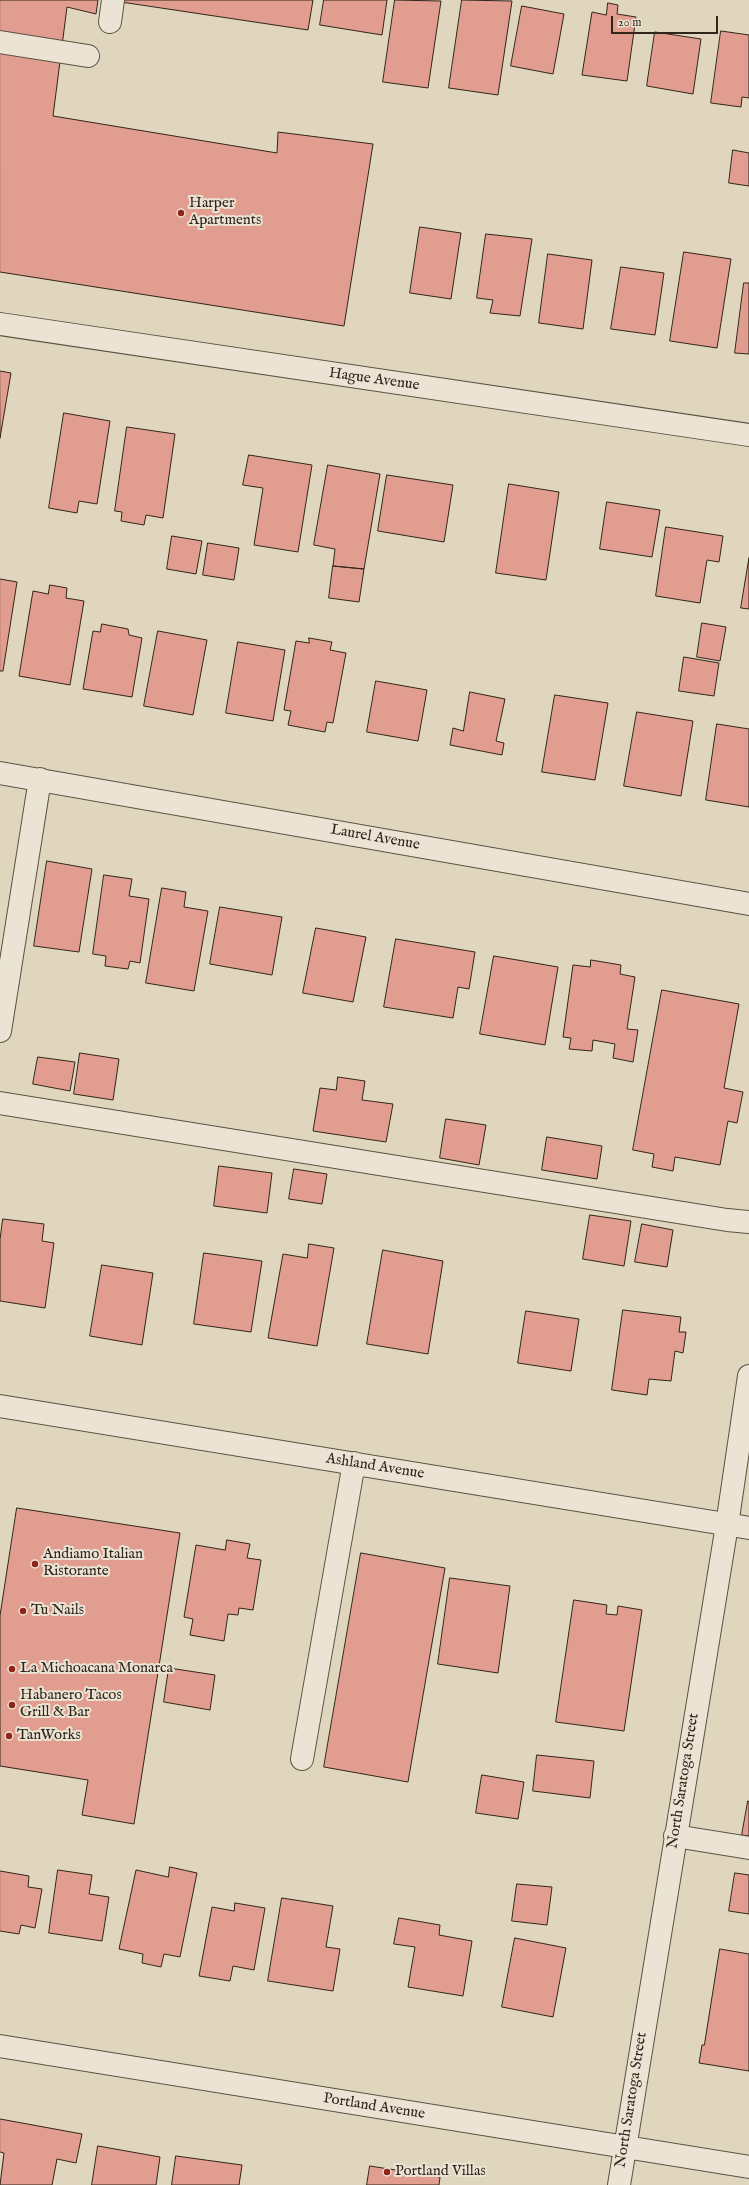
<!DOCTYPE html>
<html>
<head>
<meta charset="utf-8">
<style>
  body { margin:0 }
  #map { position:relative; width:749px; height:2185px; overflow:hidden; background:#e0d6bd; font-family:"IM FELL English",serif }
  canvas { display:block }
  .scale { position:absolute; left:611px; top:16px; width:107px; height:18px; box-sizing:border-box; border:2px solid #31251a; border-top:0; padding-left:5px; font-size:12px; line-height:14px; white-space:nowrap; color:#31251a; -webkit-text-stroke:3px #ebe4d4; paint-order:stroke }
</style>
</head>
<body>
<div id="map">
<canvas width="749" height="2185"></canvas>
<div class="scale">20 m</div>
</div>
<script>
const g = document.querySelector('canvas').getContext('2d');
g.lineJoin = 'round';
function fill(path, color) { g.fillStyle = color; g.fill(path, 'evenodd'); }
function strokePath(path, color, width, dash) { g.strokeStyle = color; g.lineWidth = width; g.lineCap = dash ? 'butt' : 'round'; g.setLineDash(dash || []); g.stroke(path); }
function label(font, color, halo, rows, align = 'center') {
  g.font = font + ' "IM FELL English",serif'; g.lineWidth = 4; g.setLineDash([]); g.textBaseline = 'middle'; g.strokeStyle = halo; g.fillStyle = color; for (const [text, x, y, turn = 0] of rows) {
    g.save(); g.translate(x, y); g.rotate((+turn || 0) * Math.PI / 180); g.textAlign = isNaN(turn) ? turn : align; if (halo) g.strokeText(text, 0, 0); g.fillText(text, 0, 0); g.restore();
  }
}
const building = new Path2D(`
  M 0,0 L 98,0 L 96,14 L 67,7 L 53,116 L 277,153 L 278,132 L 373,144 L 344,326 L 0,272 Z
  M 121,0 L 313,0 L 308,30 L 121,2 Z
  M 324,0 L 387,0 L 382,35 L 320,25 Z
  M 395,0 L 441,1 L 428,88 L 383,82 Z
  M 462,0 L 512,1 L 498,95 L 449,88 Z
  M 608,3 L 618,5 L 617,14 L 636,17 L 627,81 L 582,75 L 592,12 L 606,15 Z
  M 522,6 L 564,14 L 553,74 L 511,66 Z
  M 721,31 L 749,35 L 749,98 L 742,97 L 741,107 L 711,103 Z
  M 655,32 L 701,39 L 693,94 L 647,86 Z
  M 733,150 L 749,153 L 749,186 L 729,183 Z
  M 420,227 L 461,233 L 451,299 L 410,293 Z
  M 486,234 L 532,239 L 520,316 L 490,313 L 493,300 L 477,298 Z
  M 684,252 L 731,259 L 717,348 L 670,341 Z
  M 548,254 L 592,260 L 583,329 L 539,323 Z
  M 621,267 L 664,273 L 655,335 L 611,329 Z
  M 744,283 L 749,283 L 749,354 L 735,353 Z
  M 0,371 L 11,373 L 0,438 Z
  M 64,413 L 110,421 L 97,504 L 79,501 L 77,513 L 49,508 Z
  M 127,427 L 175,434 L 163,518 L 146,515 L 144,525 L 121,521 L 122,512 L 115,511 Z
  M 249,455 L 312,465 L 298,552 L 254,545 L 263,488 L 243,485 Z
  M 328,465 L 380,474 L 364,569 L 333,566 L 335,549 L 314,545 Z
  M 387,475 L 453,485 L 444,542 L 378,531 Z
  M 509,484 L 559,492 L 546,580 L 496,573 Z
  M 607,502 L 660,510 L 652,557 L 600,549 Z
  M 666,527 L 723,536 L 719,562 L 707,560 L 700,603 L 656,596 Z
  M 172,536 L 202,541 L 196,574 L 167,569 Z
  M 208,543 L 239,548 L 234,580 L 203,575 Z
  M 749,558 L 749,609 L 741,608 Z
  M 333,566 L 364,569 L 359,602 L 329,598 Z
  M 0,579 L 17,582 L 3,671 L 0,671 Z
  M 50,585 L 67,588 L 66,598 L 84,601 L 70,685 L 19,676 L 33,591 L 48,594 Z
  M 702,623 L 726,627 L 720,661 L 697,657 Z
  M 102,624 L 128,629 L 129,635 L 142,638 L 132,697 L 83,689 L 93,631 L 100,632 Z
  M 158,631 L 207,640 L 193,715 L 144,706 Z
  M 309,638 L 332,642 L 330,650 L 346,653 L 333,723 L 327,722 L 325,732 L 288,725 L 291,711 L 284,710 L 296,641 L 309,643 Z
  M 238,642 L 285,650 L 273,721 L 226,713 Z
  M 684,657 L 719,663 L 714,696 L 679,691 Z
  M 376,681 L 427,690 L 418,741 L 367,732 Z
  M 470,692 L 505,699 L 496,741 L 504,743 L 502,755 L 450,745 L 453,728 L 463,731 Z
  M 555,695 L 608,703 L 595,780 L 542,772 Z
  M 637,712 L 693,721 L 681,796 L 624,786 Z
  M 717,724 L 749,729 L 749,807 L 706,800 Z
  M 47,861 L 92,869 L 79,952 L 34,946 Z
  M 104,875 L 132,879 L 129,896 L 149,899 L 140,963 L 130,961 L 128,969 L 105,966 L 106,956 L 93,954 Z
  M 162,888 L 186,892 L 184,907 L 208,911 L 194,991 L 146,983 Z
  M 220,907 L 282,917 L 272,975 L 210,964 Z
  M 316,928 L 366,937 L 353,1002 L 303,993 Z
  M 396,939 L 475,952 L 469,989 L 458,987 L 453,1018 L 384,1007 Z
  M 494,956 L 558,967 L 545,1045 L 480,1034 Z
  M 591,960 L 621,965 L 620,974 L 635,977 L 627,1029 L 638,1030 L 633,1062 L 613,1058 L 615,1044 L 593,1040 L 592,1051 L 569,1049 L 571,1038 L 563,1037 L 573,965 L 590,967 Z
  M 662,990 L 739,1004 L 724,1088 L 743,1092 L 737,1123 L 728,1121 L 720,1165 L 675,1157 L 673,1171 L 652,1167 L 654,1154 L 633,1150 Z
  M 80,1053 L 119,1059 L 113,1100 L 74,1094 Z
  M 38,1057 L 75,1062 L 70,1091 L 33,1084 Z
  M 338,1077 L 365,1081 L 362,1100 L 393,1104 L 386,1142 L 313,1131 L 320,1088 L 336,1090 Z
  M 446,1119 L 486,1125 L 479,1165 L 440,1158 Z
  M 547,1137 L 602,1146 L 597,1179 L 542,1170 Z
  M 219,1166 L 272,1173 L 267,1213 L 214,1206 Z
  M 294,1169 L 327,1174 L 322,1204 L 289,1199 Z
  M 590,1215 L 631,1221 L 624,1266 L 583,1259 Z
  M 3,1219 L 44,1224 L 42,1241 L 54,1243 L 45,1308 L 0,1301 L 0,1240 Z
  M 642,1224 L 673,1230 L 667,1267 L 635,1262 Z
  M 309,1244 L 334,1248 L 317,1346 L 268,1338 L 283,1254 L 307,1258 Z
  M 383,1250 L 443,1261 L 428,1354 L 367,1344 Z
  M 204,1253 L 262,1261 L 251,1332 L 194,1324 Z
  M 102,1265 L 153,1273 L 142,1345 L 90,1336 Z
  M 623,1310 L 681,1317 L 679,1332 L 686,1332 L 683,1353 L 675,1351 L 671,1381 L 649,1379 L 647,1395 L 612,1390 Z
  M 526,1311 L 579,1319 L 571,1371 L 518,1363 Z
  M 17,1508 L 180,1533 L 134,1824 L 82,1815 L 88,1780 L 0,1766 L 0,1616 Z
  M 227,1540 L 250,1544 L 247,1558 L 261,1560 L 253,1610 L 239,1608 L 238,1615 L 228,1614 L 224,1641 L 190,1635 L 193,1619 L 184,1617 L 196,1545 L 225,1550 Z
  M 361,1553 L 445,1568 L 408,1782 L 324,1767 Z
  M 450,1578 L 510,1586 L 498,1673 L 438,1664 Z
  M 574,1600 L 607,1605 L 606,1614 L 617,1615 L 618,1606 L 642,1610 L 624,1731 L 556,1722 Z
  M 169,1668 L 215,1675 L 210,1710 L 164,1702 Z
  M 537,1755 L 594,1761 L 590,1798 L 533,1791 Z
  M 482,1775 L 524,1782 L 518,1819 L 476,1813 Z
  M 748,1801 L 749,1802 L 749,1836 L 742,1835 Z
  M 170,1867 L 197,1873 L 180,1957 L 164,1954 L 161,1967 L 142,1963 L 143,1954 L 119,1949 L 136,1870 L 168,1877 Z
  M 58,1870 L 92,1875 L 89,1894 L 109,1897 L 102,1941 L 49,1933 Z
  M 0,1871 L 29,1876 L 28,1887 L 42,1889 L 35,1928 L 21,1925 L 19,1934 L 0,1931 Z
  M 735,1873 L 749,1875 L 749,1914 L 729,1911 Z
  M 517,1884 L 552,1887 L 547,1925 L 512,1921 Z
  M 282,1898 L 333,1906 L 326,1947 L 340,1949 L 333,1991 L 268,1981 Z
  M 235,1903 L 265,1908 L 254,1970 L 233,1966 L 230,1981 L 199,1976 L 212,1907 L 234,1911 Z
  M 399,1918 L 440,1925 L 439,1935 L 472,1941 L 463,1996 L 408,1987 L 415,1947 L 394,1944 Z
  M 515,1938 L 566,1948 L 553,2017 L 502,2007 Z
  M 720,1949 L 749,1954 L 749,2071 L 699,2063 L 702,2045 L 704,2045 Z
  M 0,2119 L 82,2134 L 76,2163 L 57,2159 L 52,2185 L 0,2185 L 4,2153 L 0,2152 Z
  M 98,2146 L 160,2157 L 156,2185 L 92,2185 Z
  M 176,2156 L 242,2165 L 239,2185 L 172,2185 Z
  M 370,2166 L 440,2177 L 439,2185 L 367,2185 Z`);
const minor = new Path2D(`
  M 110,22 L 113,0
  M 0,42 L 88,56
  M 0,324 L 749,435
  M 0,773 L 749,904
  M 0,1031 L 40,779
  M 0,1103 L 727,1220 L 749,1222
  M 0,1406 L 749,1528
  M 302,1759 L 354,1463
  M 675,1836 L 749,1848
  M 0,2046 L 749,2167
  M 619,2185 L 727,1525 L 749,1376`);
const markers = [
  [181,213,4,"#8f2418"],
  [35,1564,4,"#8f2418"],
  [23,1611,4,"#8f2418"],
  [12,1669,4,"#8f2418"],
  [12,1705,4,"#8f2418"],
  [9,1736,4,"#8f2418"],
  [387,2172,4,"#8f2418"]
];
const poiNames = [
  ["Harper",189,204],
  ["Apartments",189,221],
  ["Andiamo Italian",43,1555],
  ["Ristorante",43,1572],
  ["Tu Nails",31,1611],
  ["La Michoacana Monarca",20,1669],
  ["Habanero Tacos",20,1696],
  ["Grill & Bar",20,1713],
  ["TanWorks",17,1736],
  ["Portland Villas",395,2172]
];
const streetNames = [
  ["Hague Avenue",374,380,8],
  ["Laurel Avenue",375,838,10],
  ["Ashland Avenue",375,1467,9],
  ["North Saratoga Street",684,1781,-81],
  ["North Saratoga Street",632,2100,-81],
  ["Portland Avenue",374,2107,9]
];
fill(building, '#e19e90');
strokePath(building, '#31251a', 1);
strokePath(minor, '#5d5143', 24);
strokePath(minor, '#ebe4d4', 22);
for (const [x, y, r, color] of markers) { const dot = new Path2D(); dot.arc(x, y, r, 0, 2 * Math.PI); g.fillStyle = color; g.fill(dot); strokePath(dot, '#ebe4d4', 1.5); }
label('15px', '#31251a', '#ebe4d4', poiNames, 'left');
label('15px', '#31251a', '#ebe4d4', streetNames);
</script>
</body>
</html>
